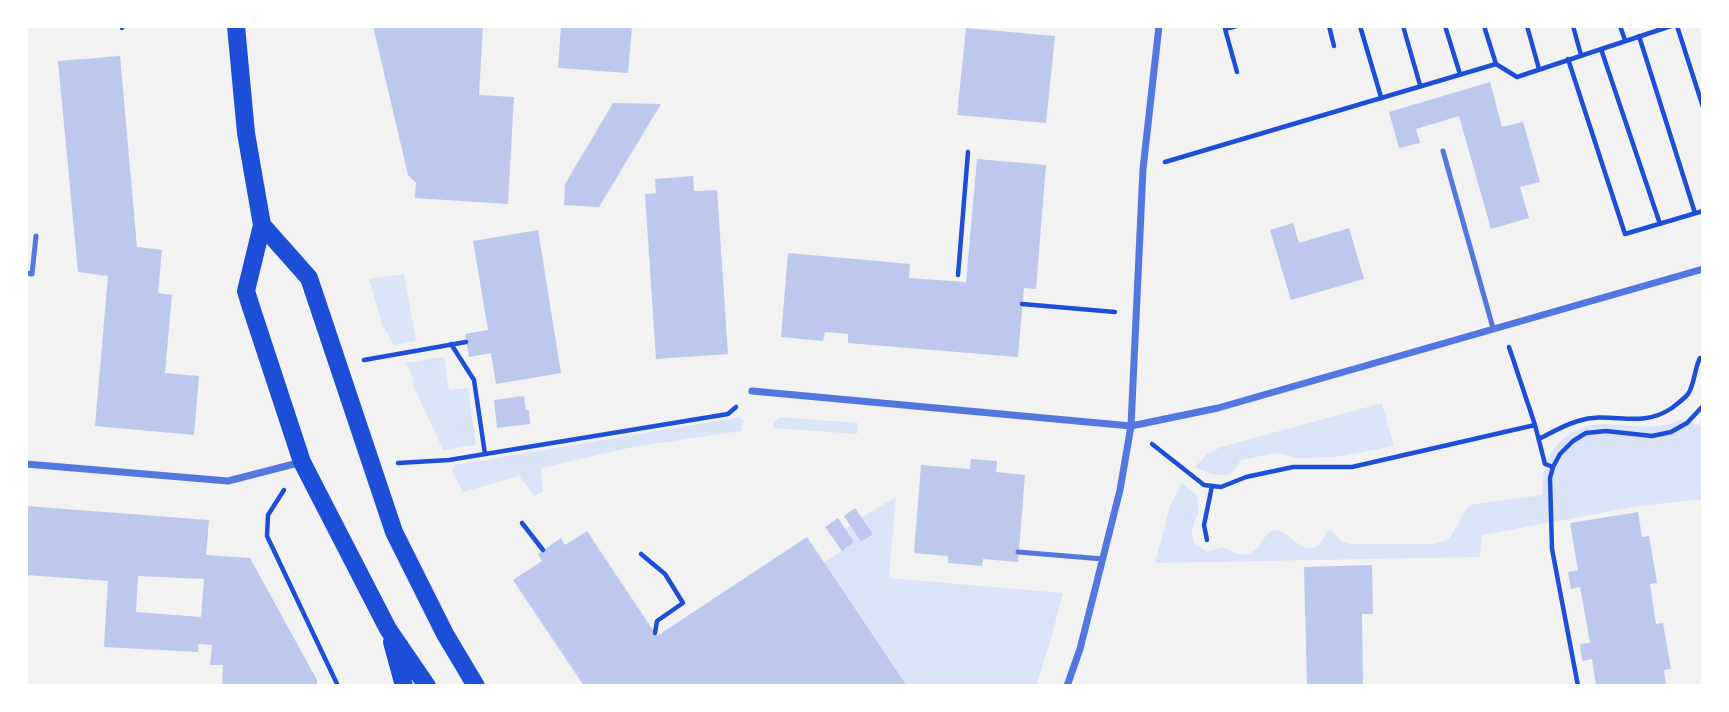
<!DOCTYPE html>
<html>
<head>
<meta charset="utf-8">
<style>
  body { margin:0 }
  #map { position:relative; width:1729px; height:712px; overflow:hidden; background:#f2f2f2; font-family:Quicksand,sans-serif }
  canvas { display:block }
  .frame { position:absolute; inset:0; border:28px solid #fff; pointer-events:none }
</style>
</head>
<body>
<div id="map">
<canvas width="1729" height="712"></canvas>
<div class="frame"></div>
</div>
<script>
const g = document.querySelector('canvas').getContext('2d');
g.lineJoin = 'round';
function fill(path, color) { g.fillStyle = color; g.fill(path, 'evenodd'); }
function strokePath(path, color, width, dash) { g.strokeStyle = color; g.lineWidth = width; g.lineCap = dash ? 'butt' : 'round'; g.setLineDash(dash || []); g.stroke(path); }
const green = new Path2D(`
  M 404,274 L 416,341 L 394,345 L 382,324 L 369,279 Z
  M 444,357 L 449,390 L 468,388 L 476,445 L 443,450 L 412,383 L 414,382 L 406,363 Z
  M 1382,403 L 1394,446 L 1336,457 L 1297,458 L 1276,453 L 1241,460 C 1238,463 1237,467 1235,470 C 1225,481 1205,472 1195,467 L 1207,454 L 1221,447 Z
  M 739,417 L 744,420 L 741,431 L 633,447 L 541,468 L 543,492 L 534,496 L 519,476 L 463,492 L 452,471 L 455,465 Z
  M 780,417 L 858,423 L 857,434 L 774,428 L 773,423 Z
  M 1680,420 L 1703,426 L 1703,499 L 1639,506 L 1482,535 L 1480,557 L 1155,563 L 1170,506 L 1182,483 L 1197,496 L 1199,512 C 1193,524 1190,529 1194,543 L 1207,552 L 1221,547 C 1227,548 1230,552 1236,553 C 1261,561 1260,532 1275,530 C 1289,528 1311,571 1327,531 L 1331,530 L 1342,542 L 1350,544 L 1434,544 L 1449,539 L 1467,508 L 1474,504 L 1543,495 C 1542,477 1544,459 1557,445 C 1596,404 1634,440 1680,420 Z
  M 896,497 L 889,578 L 1063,593 L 1051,639 L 1036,686 L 907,686 L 824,563 L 854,542 L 845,529 L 850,526 L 861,542 L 872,534 L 862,517 Z`);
const building = new Path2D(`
  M 373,26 L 483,26 L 479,95 L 514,97 L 508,204 L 415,198 L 416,183 L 408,175 Z
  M 561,26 L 632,26 L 628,73 L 558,68 Z
  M 966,28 L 1055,36 L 1046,123 L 957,115 Z
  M 120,56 L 137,247 L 162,250 L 158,293 L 172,295 L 165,373 L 199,376 L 194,435 L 95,426 L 108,276 L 78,272 L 58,61 Z
  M 1490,82 L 1502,127 L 1523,122 L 1540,182 L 1520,187 L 1529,218 L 1491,229 L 1459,116 L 1416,129 L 1420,143 L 1399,148 L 1389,112 Z
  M 613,103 L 661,104 L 599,207 L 564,205 L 565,184 Z
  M 977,159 L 1046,165 L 1036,289 L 1024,288 L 1018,357 L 848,343 L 848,334 L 825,332 L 823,341 L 781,337 L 788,253 L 910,264 L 909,278 L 966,282 Z
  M 693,176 L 694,191 L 717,190 L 728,354 L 656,359 L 645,194 L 656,193 L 655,179 Z
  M 1293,223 L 1299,243 L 1349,228 L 1364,279 L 1291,300 L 1270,230 Z
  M 538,230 L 561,373 L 496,384 L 491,353 L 469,357 L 465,334 L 488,330 L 473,241 Z
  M 524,396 L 526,410 L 529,410 L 530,424 L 497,428 L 494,400 Z
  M 971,459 L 997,461 L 996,472 L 1025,475 L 1018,562 L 983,559 L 982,566 L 948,563 L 948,556 L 914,553 L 921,465 L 970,469 Z
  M 26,506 L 209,520 L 206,555 L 250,558 L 317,680 L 317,686 L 222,686 L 223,665 L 210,665 L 212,645 L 198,644 L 198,652 L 104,647 L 108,581 L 26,575 ZM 138,576 L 204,579 L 201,617 L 136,612 Z
  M 855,508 L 873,534 L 861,542 L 844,516 Z
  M 1638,512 L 1642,537 L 1649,536 L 1657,583 L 1650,584 L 1656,624 L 1663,623 L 1671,669 L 1664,670 L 1666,686 L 1596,686 L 1592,659 L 1582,661 L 1580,644 L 1590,643 L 1580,587 L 1571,589 L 1568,572 L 1578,570 L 1570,523 Z
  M 838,518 L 854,542 L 842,551 L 825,527 Z
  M 587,531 L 657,636 L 807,537 L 907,686 L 584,686 L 513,580 L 542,561 L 538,554 L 561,538 L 565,545 Z
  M 1372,565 L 1373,614 L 1362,614 L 1363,686 L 1307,686 L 1304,567 Z`);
const path = new Path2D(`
  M 122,26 L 122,28
  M 1237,26 L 1225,29 L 1237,72
  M 1329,26 L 1334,46
  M 1360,26 L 1381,97
  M 1403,26 L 1420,85
  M 1445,26 L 1460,74
  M 1484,26 L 1496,64
  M 1527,26 L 1539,69
  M 1573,26 L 1581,55
  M 1620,26 L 1625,40
  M 1677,26 L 1703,107
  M 1639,36 L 1695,213
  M 1601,49 L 1660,224
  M 1568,59 L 1625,234 L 1703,211
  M 1165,162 L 1496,64 L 1517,77 L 1671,26
  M 958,275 L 968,152
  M 1022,304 L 1115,312
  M 451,344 L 474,380 L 485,454
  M 1509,347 L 1535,425 L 1545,464 L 1553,467
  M 364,360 L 466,342
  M 1539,439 C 1551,433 1564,425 1578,421 C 1612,410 1639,430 1672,408 C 1677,404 1684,399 1688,394 C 1695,383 1694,370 1700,358 L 1703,358
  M 1152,444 L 1204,485 L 1221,487 L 1246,477 L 1293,467 L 1352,467 L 1535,425
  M 398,463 L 449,460 L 728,414 L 736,407
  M 284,490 L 268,515 L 267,536 L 338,686
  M 522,523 L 543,550
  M 1207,540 L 1204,525 L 1212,486
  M 641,554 L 665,574 L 683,603 L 657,621 L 655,633
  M 1578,686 L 1552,549 L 1550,478 L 1553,467 L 1560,454 L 1573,441 L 1586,433 L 1606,431 L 1652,436 L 1671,432 L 1687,423 L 1703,406`);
const service = new Path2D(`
  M 1443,151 L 1493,328
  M 26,273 L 32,274 L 36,236
  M 1018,552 L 1103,559`);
const minor = new Path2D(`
  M 752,391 L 1131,426 L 1218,408 L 1703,269
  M 26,464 L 228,481 L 302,462
  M 1067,686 L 1080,649 L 1120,490 L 1131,426 L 1143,169 L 1159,26`);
const primary = new Path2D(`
  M 236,26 L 246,133 L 262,225 L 246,291 L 250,304 L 302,462 L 388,629 L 427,686
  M 262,225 L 309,278 L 394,532 L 445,634 L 476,686
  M 392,642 L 404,686`);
fill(green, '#dbe4f7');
fill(building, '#bdc9ec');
strokePath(path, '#1d4ed8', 4.5);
strokePath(service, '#5277de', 5);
strokePath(minor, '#5277de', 7);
strokePath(primary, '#1d4ed8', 18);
</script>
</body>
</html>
